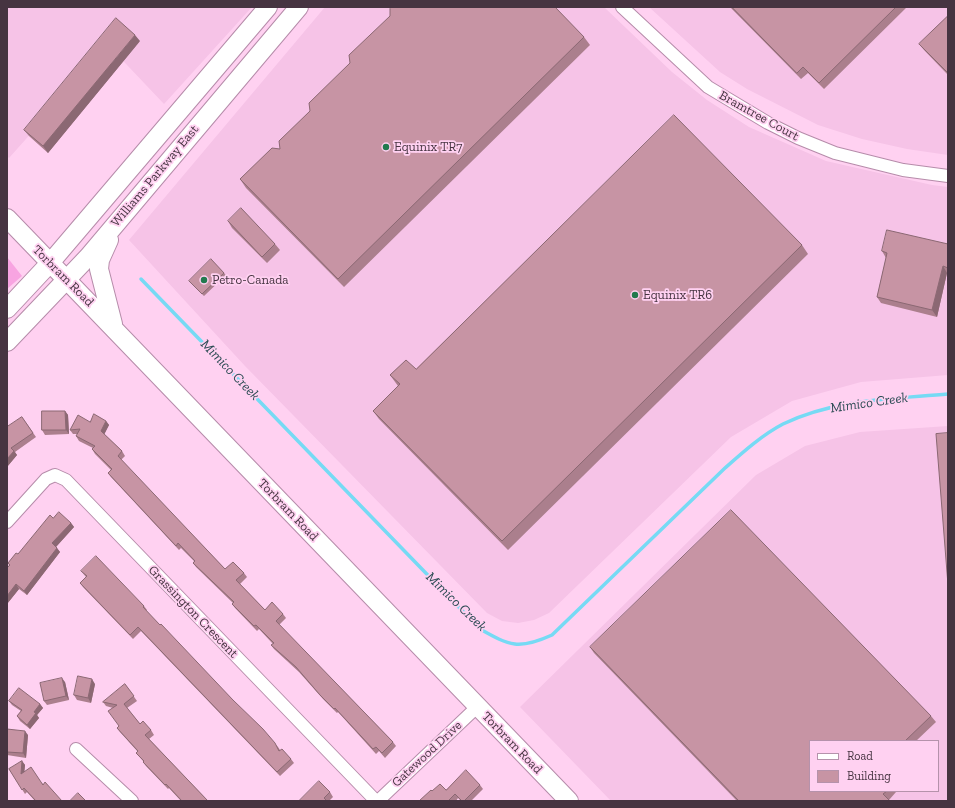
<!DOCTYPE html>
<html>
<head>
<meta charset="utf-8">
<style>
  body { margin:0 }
  #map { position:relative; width:955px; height:808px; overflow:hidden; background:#ffd1f1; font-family:"Zilla Slab",serif }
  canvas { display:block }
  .frame { position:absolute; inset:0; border:8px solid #463441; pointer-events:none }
  .legend { position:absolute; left:809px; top:740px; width:130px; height:52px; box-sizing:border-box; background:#ffd1f1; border:1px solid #b592ab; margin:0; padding:5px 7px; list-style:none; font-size:12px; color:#463441 }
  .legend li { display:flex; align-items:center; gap:8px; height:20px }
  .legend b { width:20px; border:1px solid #b592ab }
</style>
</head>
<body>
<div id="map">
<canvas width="955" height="808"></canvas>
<div class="frame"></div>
<ul class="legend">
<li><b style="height:5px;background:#fff"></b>Road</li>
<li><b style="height:11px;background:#c794a4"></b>Building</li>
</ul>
</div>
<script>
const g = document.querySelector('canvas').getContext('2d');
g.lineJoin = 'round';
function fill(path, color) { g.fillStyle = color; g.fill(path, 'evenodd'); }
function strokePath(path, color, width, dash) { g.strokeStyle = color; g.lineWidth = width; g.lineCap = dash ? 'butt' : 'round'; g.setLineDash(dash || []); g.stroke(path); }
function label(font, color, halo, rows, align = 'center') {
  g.font = font + ' "Zilla Slab",serif'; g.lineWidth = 3.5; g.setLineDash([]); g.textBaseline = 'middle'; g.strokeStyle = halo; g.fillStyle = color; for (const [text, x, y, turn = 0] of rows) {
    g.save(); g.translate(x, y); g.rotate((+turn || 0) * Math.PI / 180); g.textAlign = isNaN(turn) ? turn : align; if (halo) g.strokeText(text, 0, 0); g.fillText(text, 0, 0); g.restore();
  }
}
const built = new Path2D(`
  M 7,7 L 252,7 L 164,104 L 109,46 L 9,158 L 7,156 Z
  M 325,7 L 604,7 L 672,72 L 707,100 L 749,127 L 826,161 L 932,185 L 948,187 L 948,375 L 861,382 L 792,401 L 731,437 L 549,613 L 534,620 L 518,623 L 502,621 L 487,613 L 245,366 L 129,240 Z
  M 649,7 L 948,7 L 948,155 L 907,149 L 862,139 L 818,125 L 747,89 L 720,72 Z
  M 948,426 L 948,801 L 611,801 L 520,707 L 756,475 L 805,446 L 860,432 ZM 810,741 L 938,741 L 938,791 L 810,791 Z`);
const green = new Path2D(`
  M 7,257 L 22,276 L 7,289 Z`);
const stream = new Path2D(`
  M 141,279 L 480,629 C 510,646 519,650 552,635 L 725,468 C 743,452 762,435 783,424 C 834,399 893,399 948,394`);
const minor = new Path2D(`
  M 622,7 L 708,87 L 768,123 L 798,138 L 835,153 L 903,170 L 948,176
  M 7,522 L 46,479 L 55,475 L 66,480 L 376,801
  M 76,749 L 132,801
  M 378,801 L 477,707`);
const secondary = new Path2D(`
  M 7,218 L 569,801
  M 109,240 L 100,260 L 99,269 L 113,324
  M 7,309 L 50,263 L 268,7
  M 7,342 L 88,257 L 299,7`);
const wall = new Path2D(`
  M 730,7 L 907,7 L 824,89 L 808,73 L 801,79 Z
  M 948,16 L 948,75 L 924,50 L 919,44 Z
  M 584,37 L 590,45 L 344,287 L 246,188 L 240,179 L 280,149 Z
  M 140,41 L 48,153 L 29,136 L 24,130 Z
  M 228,221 L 275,244 L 280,250 L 267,263 L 232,228 Z
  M 948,244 L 948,273 L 947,273 L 937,317 L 881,303 L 877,297 L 886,258 L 882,251 Z
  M 802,245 L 808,254 L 508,550 L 379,419 L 373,411 L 398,386 L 390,375 L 416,369 Z
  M 224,273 L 226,275 L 204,296 L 189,281 Z
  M 65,411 L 68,415 L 69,434 L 45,435 L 42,430 Z
  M 22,417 L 36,437 L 15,452 L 17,455 L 7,467 L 7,427 Z
  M 106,421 L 109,425 L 104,434 L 122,451 L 125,456 L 121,460 L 225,569 L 244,573 L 247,577 L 240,584 L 265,610 L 283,614 L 286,618 L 279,625 L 393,742 L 396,746 L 385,758 L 379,751 L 376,754 L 338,712 L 337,713 L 323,699 L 299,672 L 274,649 L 271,645 L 273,644 L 259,629 L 257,631 L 235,608 L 232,604 L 233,603 L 196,567 L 193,563 L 194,561 L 181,548 L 179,550 L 111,477 L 108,473 L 111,470 L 95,454 L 92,449 L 93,448 L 79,441 L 76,436 L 78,434 L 73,434 L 70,430 L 90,422 Z
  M 53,518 L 71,523 L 74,527 L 56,547 L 60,552 L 27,595 L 19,589 L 7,604 L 7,568 L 9,565 L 8,563 L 18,554 Z
  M 81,571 L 144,606 L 147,610 L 146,611 L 278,747 L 280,750 L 291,759 L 294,763 L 280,776 L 141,631 L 133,639 L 83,587 L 80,583 L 86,577 Z
  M 590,647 L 931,716 L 936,722 L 916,741 L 810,741 L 810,791 L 896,791 L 896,792 L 889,800 L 890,801 L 737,801 L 594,653 Z
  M 65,682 L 69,700 L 47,705 L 44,701 Z
  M 95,684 L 91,703 L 77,700 L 74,695 Z
  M 125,684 L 137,701 L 127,708 L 140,724 L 151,730 L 154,735 L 149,739 L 208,801 L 181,801 L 169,788 L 168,789 L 146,766 L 143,762 L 143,761 L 136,753 L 138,752 L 120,732 L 117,728 L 119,726 L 113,708 L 106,706 L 103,702 Z
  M 9,701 L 40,704 L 43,708 L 37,715 L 39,718 L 30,729 L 20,721 L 17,716 L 21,711 L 12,705 Z
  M 7,729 L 28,735 L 26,758 L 7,755 Z
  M 22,761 L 25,765 L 24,771 L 43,784 L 62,801 L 35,801 L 27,792 L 25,794 L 9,769 Z
  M 480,785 L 483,789 L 471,801 L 461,801 L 458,798 L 456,801 L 419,801 L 432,791 Z
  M 330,792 L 333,797 L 329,801 L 299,801 Z`);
const shadedWall = new Path2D(`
  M 135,35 L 140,41 L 48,153 L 43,146 Z
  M 943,266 L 947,273 L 937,317 L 932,310 Z
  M 65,411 L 68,415 L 69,434 L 66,430 Z
  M 106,421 L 109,425 L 104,435 L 101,431 Z
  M 14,451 L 17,455 L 7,467 L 7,459 Z
  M 71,523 L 74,527 L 55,548 L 52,543 Z
  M 57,548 L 60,552 L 27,595 L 24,591 Z
  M 16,584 L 19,589 L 7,604 L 7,596 Z
  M 62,678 L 65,682 L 69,700 L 66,696 Z
  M 92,679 L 95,684 L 91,703 L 88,698 Z
  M 40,704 L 43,708 L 37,715 L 39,718 L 30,729 L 27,725 L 34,712 Z
  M 25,731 L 28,735 L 26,758 L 23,753 Z
  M 22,761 L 25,765 L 24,778 L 21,774 Z`);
const building = new Path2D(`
  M 391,7 L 555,7 L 584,37 L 338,279 L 240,179 L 272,148 L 280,149 L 279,141 L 310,111 L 309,103 L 350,63 L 349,55 L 390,16 L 390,9 Z
  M 732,7 L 896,7 L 819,83 L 803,67 L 797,73 Z
  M 948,16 L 948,73 L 919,44 Z
  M 116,18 L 135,35 L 43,146 L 24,130 Z
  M 674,115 L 802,245 L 502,541 L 373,411 L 400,384 L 390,375 L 406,360 L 416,369 Z
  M 241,208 L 275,244 L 262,257 L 228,221 Z
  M 887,230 L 948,244 L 948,268 L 943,266 L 932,310 L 877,297 L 887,253 L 882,251 Z
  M 211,259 L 224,273 L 202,294 L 189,281 Z
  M 42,411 L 65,411 L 66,430 L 42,430 Z
  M 94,414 L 106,421 L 101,431 L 122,451 L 118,456 L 225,569 L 233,562 L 244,573 L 236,580 L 265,610 L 272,602 L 283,614 L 276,621 L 393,742 L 382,753 L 376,747 L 373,749 L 335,708 L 334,709 L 320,695 L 296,667 L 271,645 L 274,643 L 256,625 L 254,626 L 232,604 L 234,602 L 193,563 L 195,561 L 178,543 L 176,546 L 108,473 L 112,469 L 92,449 L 95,446 L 76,436 L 80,429 L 70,430 L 78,415 L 90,422 Z
  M 22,417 L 33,433 L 11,448 L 14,451 L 7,459 L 7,427 Z
  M 948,433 L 948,585 L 936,434 Z
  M 731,510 L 931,716 L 905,741 L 810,741 L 810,791 L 887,791 L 883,794 L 890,801 L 739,801 L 590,647 Z
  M 59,512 L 71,523 L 52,543 L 57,548 L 24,591 L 16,584 L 7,596 L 7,568 L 10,565 L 8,563 L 16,553 L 18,554 L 50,515 L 53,518 Z
  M 96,556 L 144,606 L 143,607 L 160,625 L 161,624 L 233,700 L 263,729 L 275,743 L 279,751 L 282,749 L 291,759 L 277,772 L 138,627 L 130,635 L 80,583 L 87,576 L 81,571 Z
  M 78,676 L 92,679 L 88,698 L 74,695 Z
  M 62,678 L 66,696 L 44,701 L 40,683 Z
  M 125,684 L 134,696 L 124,704 L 140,724 L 143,721 L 151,730 L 145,735 L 208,801 L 182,801 L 166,784 L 165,785 L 143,762 L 144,761 L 136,753 L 138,751 L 117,728 L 119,726 L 108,711 L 117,705 L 103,702 Z
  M 19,688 L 40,704 L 34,712 L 36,713 L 27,725 L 17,716 L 22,710 L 9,701 Z
  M 7,729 L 25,731 L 23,753 L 7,752 Z
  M 22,761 L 21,774 L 31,767 L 43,785 L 45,782 L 62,801 L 36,801 L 24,788 L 22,790 L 9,769 Z
  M 466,770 L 480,785 L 464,801 L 462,801 L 455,794 L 448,801 L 419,801 L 431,790 L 432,791 L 440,784 L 446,790 Z
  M 319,781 L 330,792 L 324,798 L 327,801 L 299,801 Z
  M 78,793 L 86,801 L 70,801 Z`);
const markers = [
  [386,147,4,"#217a4e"],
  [204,280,4,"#217a4e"],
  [635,295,4,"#217a4e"]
];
const streetNames = [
  ["Bramtree Court",759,116,29],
  ["Williams Parkway East",155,176,-50],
  ["Torbram Road",63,276,45],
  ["Torbram Road",288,510,46],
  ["Grassington Crescent",193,612,46],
  ["Torbram Road",512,743,46],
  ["Gatewood Drive",427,754,-43]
];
const poiNames = [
  ["Equinix TR7",394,147],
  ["Petro-Canada",212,280],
  ["Equinix TR6",643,295]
];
const waterNames = [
  ["Mimico Creek",230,370,46],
  ["Mimico Creek",869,403,-8],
  ["Mimico Creek",456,602,44]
];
fill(built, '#f6c3e7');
fill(green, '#f8a4e1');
strokePath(stream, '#76daf4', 3.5);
strokePath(minor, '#b68caa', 14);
strokePath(secondary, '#b68caa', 20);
strokePath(minor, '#fff', 12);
strokePath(secondary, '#fff', 18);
fill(wall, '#ab7f8d');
fill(shadedWall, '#8b6873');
fill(building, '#c794a4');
strokePath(building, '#8b6873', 1);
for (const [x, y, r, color] of markers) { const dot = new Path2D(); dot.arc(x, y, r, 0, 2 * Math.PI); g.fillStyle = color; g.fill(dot); strokePath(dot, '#ffd1f1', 1.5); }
label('13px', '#463441', '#ffd1f1', streetNames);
label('13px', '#463441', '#ffd1f1', poiNames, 'left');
label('italic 14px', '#2c4b54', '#ffd1f1', waterNames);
</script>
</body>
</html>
